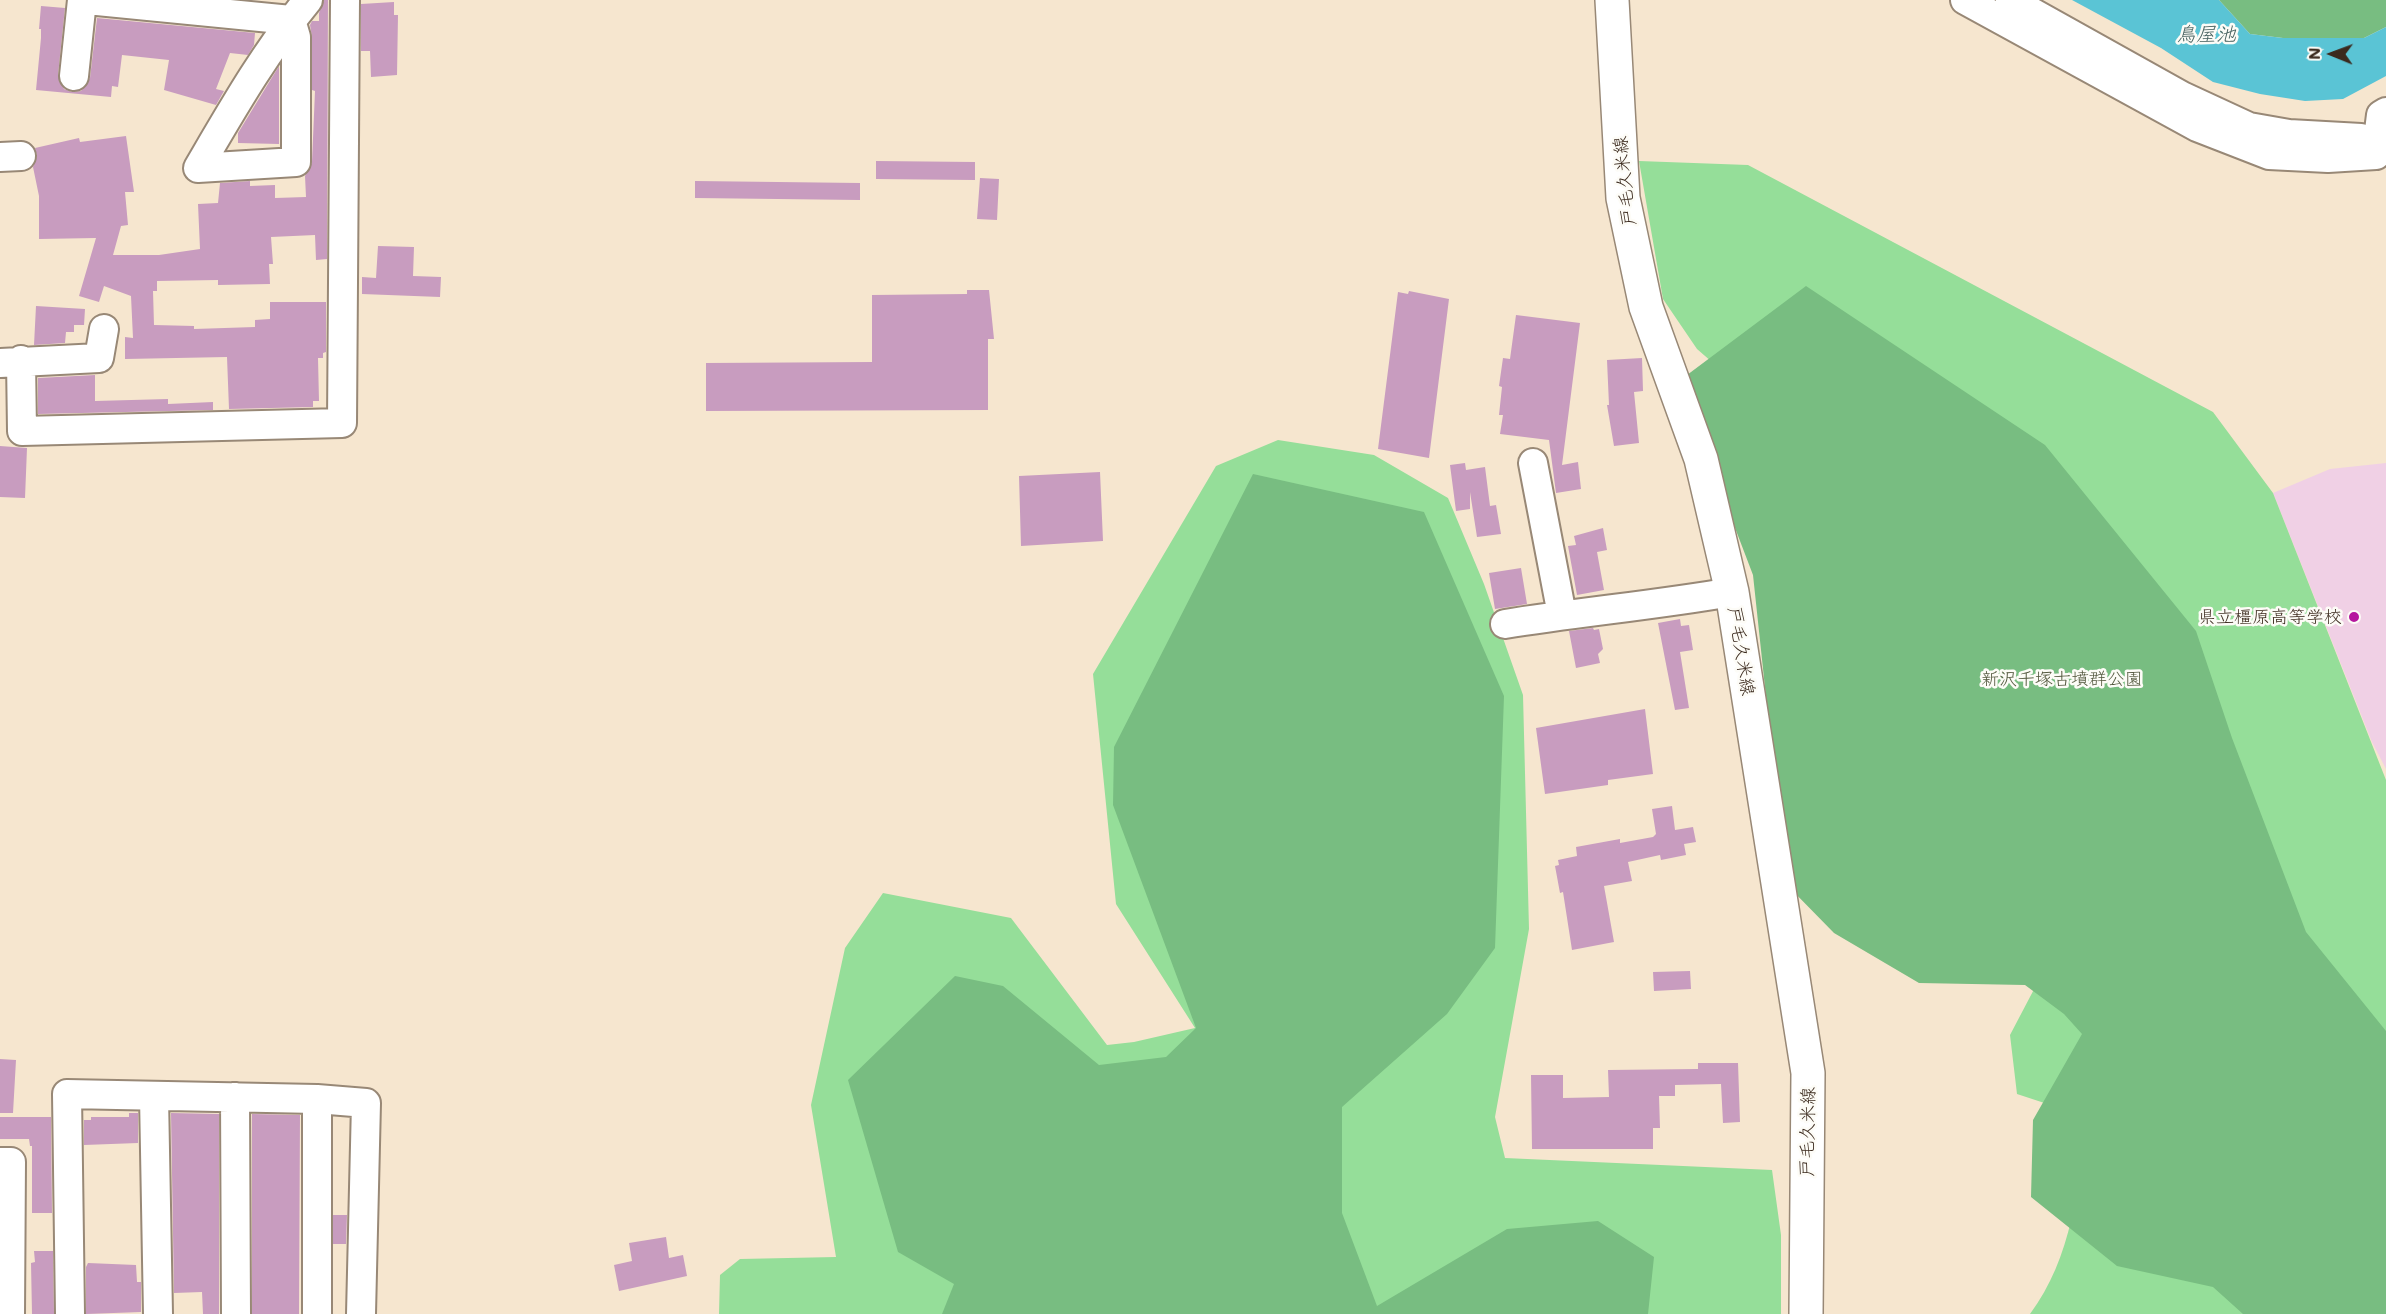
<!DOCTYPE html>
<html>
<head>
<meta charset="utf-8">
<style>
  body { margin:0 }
  #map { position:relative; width:2386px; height:1314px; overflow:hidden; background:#f6e6cf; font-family:Mali,sans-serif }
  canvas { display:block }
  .north { position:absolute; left:2302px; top:24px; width:60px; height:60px; -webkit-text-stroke:4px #fdfcf7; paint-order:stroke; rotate:271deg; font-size:16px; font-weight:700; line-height:24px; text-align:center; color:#3b2a1e }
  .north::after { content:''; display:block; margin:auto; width:21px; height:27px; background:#3b2a1e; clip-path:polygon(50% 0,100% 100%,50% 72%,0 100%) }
</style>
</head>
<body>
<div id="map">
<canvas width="2386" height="1314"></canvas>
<div class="north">N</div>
</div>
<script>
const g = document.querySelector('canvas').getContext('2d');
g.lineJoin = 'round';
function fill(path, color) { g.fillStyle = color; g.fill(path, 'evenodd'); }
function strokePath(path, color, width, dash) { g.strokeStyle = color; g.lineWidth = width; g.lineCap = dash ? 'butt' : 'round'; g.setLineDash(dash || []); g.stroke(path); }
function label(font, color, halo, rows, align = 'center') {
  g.font = font + ' Mali,"Klee One",sans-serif'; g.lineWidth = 5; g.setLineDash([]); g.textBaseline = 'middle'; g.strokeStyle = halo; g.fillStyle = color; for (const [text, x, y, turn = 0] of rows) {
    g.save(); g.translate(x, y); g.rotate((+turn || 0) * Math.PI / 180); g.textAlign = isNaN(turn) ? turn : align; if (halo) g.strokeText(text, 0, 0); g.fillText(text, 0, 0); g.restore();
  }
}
const built = new Path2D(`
  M 2386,463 L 2386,769 L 2372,742 L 2273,493 L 2330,469 Z`);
const green = new Path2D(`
  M 1639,161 L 1748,165 L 2213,412 L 2273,493 L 2386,780 L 2386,1314 L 2030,1314 C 2072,1258 2079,1185 2087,1117 L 2017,1094 L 2010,1035 L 2041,976 L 1774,416 L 1697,349 L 1663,299 Z
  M 1278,440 L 1374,455 L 1448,498 L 1484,584 L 1523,695 L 1529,929 L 1495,1117 L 1505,1158 L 1772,1170 L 1781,1235 L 1781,1314 L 719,1314 L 720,1275 L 740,1259 L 836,1257 L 811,1105 L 845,948 L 883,893 L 1011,918 L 1107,1045 L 1134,1042 L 1195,1028 L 1116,904 L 1093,674 L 1216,466 Z`);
const forest = new Path2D(`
  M 2219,0 L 2386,0 L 2386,27 L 2364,38 L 2283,38 L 2250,34 Z
  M 1806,286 L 2045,445 L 2196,631 L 2232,738 L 2306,932 L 2386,1031 L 2386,1314 L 2243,1314 L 2213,1287 L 2117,1266 L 2031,1197 L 2033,1120 L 2082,1034 L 2064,1014 L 2025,985 L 1919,983 L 1834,933 L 1786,884 L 1753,575 L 1679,381 Z
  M 1253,474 L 1424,512 L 1504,696 L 1495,948 L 1447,1014 L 1342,1107 L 1342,1213 L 1377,1306 L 1507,1229 L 1598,1221 L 1654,1257 L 1648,1314 L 942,1314 L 954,1284 L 898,1252 L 848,1080 L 955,976 L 1003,986 L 1099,1065 L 1166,1057 L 1196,1028 L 1113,805 L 1114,747 Z`);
const water = new Path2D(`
  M 2072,0 L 2219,0 L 2250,34 L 2283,38 L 2364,38 L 2386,27 L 2386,76 L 2343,99 L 2305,101 L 2260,94 L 2213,82 L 2161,48 Z`);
const building = new Path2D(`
  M 324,0 L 328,0 L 327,259 L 316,260 L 315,235 L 271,237 L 273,264 L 269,264 L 270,284 L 218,285 L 218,280 L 157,281 L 157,291 L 153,291 L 154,325 L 194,326 L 194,329 L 255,327 L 255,320 L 270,319 L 270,302 L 326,302 L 326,352 L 323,353 L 323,358 L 318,358 L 319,401 L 313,401 L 313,407 L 229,409 L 227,357 L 125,359 L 125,337 L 133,338 L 131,296 L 104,286 L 99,302 L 79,296 L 96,238 L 39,239 L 39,196 L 33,167 L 37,156 L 35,148 L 79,138 L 80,142 L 126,136 L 134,192 L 125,192 L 128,225 L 121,226 L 113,255 L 159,255 L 200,249 L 198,204 L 218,203 L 220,183 L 250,181 L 250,186 L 275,185 L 275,198 L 306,197 L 305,176 L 312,162 L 315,91 L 312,90 L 312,37 L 310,25 L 312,21 L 319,21 L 319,13 Z
  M 394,2 L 394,15 L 398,15 L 397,75 L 371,77 L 370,51 L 361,51 L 361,4 Z
  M 41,6 L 65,8 L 58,75 L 64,89 L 72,92 L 81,91 L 90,78 L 97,18 L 255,33 L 254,45 L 248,55 L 230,53 L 216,89 L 224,91 L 216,105 L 164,90 L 169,60 L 122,55 L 118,87 L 112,86 L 111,97 L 36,90 L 41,38 L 41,29 L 39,29 Z
  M 279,66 L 279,144 L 238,143 L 238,133 Z
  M 876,161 L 975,162 L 975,180 L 876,179 Z
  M 980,178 L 999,179 L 997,220 L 977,219 Z
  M 695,181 L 860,183 L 860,200 L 695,198 Z
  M 378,246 L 414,247 L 413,276 L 441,277 L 440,297 L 362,294 L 362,277 L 376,278 Z
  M 967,290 L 989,290 L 994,339 L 988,339 L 988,410 L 706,411 L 706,363 L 872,362 L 872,295 L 967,294 Z
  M 1409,291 L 1449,299 L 1429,458 L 1378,449 L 1398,292 L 1408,294 Z
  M 36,306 L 85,309 L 84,325 L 74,325 L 74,332 L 66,332 L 65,343 L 34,345 Z
  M 1516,315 L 1580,323 L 1562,465 L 1578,462 L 1581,489 L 1556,493 L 1549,440 L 1500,434 L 1503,415 L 1499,415 L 1502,387 L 1499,386 L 1503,358 L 1510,359 Z
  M 1642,358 L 1643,391 L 1634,392 L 1639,443 L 1614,446 L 1607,405 L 1609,405 L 1607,360 Z
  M 95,375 L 95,401 L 168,399 L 168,404 L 213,402 L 213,410 L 38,414 L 38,378 Z
  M 0,446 L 27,448 L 25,498 L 0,497 Z
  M 1465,463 L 1466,470 L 1485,467 L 1490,506 L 1496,505 L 1501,534 L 1477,537 L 1470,492 L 1470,509 L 1456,511 L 1450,465 Z
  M 1100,472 L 1103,541 L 1021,546 L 1019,476 Z
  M 1603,528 L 1607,550 L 1597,552 L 1604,590 L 1577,595 L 1568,546 L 1576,545 L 1574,536 Z
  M 1521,568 L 1527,604 L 1495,609 L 1489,573 Z
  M 1680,619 L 1681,626 L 1689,625 L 1693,650 L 1680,652 L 1689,708 L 1675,710 L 1658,623 Z
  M 1593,628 L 1594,630 L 1599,629 L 1603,649 L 1598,654 L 1600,663 L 1576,668 L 1569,631 Z
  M 1645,709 L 1653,774 L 1608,780 L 1608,785 L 1545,794 L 1536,728 Z
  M 1672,806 L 1675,830 L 1693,827 L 1696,842 L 1684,844 L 1686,855 L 1661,860 L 1660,855 L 1628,862 L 1632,881 L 1604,886 L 1614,942 L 1572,950 L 1563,892 L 1560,893 L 1555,866 L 1559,865 L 1558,860 L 1577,856 L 1576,847 L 1620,839 L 1620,843 L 1653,837 L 1656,834 L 1652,809 Z
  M 1690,971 L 1691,989 L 1654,991 L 1653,972 Z
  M 0,1059 L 16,1060 L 13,1113 L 0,1113 Z
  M 1698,1063 L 1738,1063 L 1740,1122 L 1723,1123 L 1721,1084 L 1675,1085 L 1675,1096 L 1659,1096 L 1660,1128 L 1653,1128 L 1653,1149 L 1532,1149 L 1531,1075 L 1563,1075 L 1563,1098 L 1609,1097 L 1608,1070 L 1698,1069 Z
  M 129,1113 L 138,1113 L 138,1143 L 84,1145 L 84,1120 L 91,1120 L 91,1117 L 129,1117 Z
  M 171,1113 L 219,1114 L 219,1314 L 203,1314 L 202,1292 L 174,1293 Z
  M 252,1114 L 300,1115 L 299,1314 L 252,1314 Z
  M 0,1117 L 51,1117 L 52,1213 L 32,1213 L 32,1146 L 30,1146 L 29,1139 L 0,1139 Z
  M 333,1215 L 347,1215 L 346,1244 L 333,1244 Z
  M 666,1237 L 669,1258 L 683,1255 L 687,1276 L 619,1291 L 614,1265 L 632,1261 L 629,1243 Z
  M 34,1251 L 53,1251 L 54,1314 L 32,1314 L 31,1263 L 35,1262 Z
  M 88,1263 L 136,1265 L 137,1282 L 141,1282 L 141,1312 L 86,1314 L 86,1267 Z`);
const minor = new Path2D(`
  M 87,0 L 291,20
  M 1965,0 L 2197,127 L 2269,155 L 2328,158 L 2376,155
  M 2010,0 L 2182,96 L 2249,127 L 2289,134 L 2361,138 L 2373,152
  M 291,20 L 296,37 L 296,162 L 198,168 C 232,110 265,52 308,0
  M 74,76 L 82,0
  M 2376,155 L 2381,115 L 2386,112
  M 0,157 L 21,156
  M 21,360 L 22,431 L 342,423 L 345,0
  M 0,363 L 99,358 L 104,329
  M 1533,463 L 1562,615
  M 1505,624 C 1581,612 1656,605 1732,592
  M 154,1096 L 158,1314
  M 235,1097 L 236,1314
  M 317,1099 L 317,1314
  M 0,1162 L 11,1162 L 10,1314
  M 70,1314 L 67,1094 L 317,1099 L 366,1103 L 361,1314`);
const major = new Path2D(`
  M 1612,0 L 1623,198 L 1646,307 L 1701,459 L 1732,592 L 1808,1073 L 1806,1314`);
const markers = [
  [2354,617,6,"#b5179e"]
];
const streetNames = [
  ["戸毛久米線",1625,181,-96],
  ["戸毛久米線",1741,651,81],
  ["戸毛久米線",1808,1132,-89]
];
const poiNames = [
  ["県立橿原高等学校",2342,617]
];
const parkNames = [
  ["新沢千塚古墳群公園",2062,679]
];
const waterNames = [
  ["鳥屋池",2206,35]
];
fill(built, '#f0d0e5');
fill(green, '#95de99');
fill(forest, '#78bd81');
fill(water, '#5ac4d5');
fill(building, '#c89cbf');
strokePath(minor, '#988876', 32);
strokePath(major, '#988876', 36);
strokePath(minor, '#fff', 28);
strokePath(major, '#fff', 33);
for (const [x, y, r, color] of markers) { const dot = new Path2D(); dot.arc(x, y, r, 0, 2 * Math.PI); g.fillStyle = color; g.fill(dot); strokePath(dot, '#fdfcf7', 2); }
label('18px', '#3b2a1e', '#fdfcf7', streetNames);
label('18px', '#3b2a1e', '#fdfcf7', poiNames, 'right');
label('18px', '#52573d', '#fdfcf7', parkNames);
label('italic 20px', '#46605e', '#fdfcf7', waterNames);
</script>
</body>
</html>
